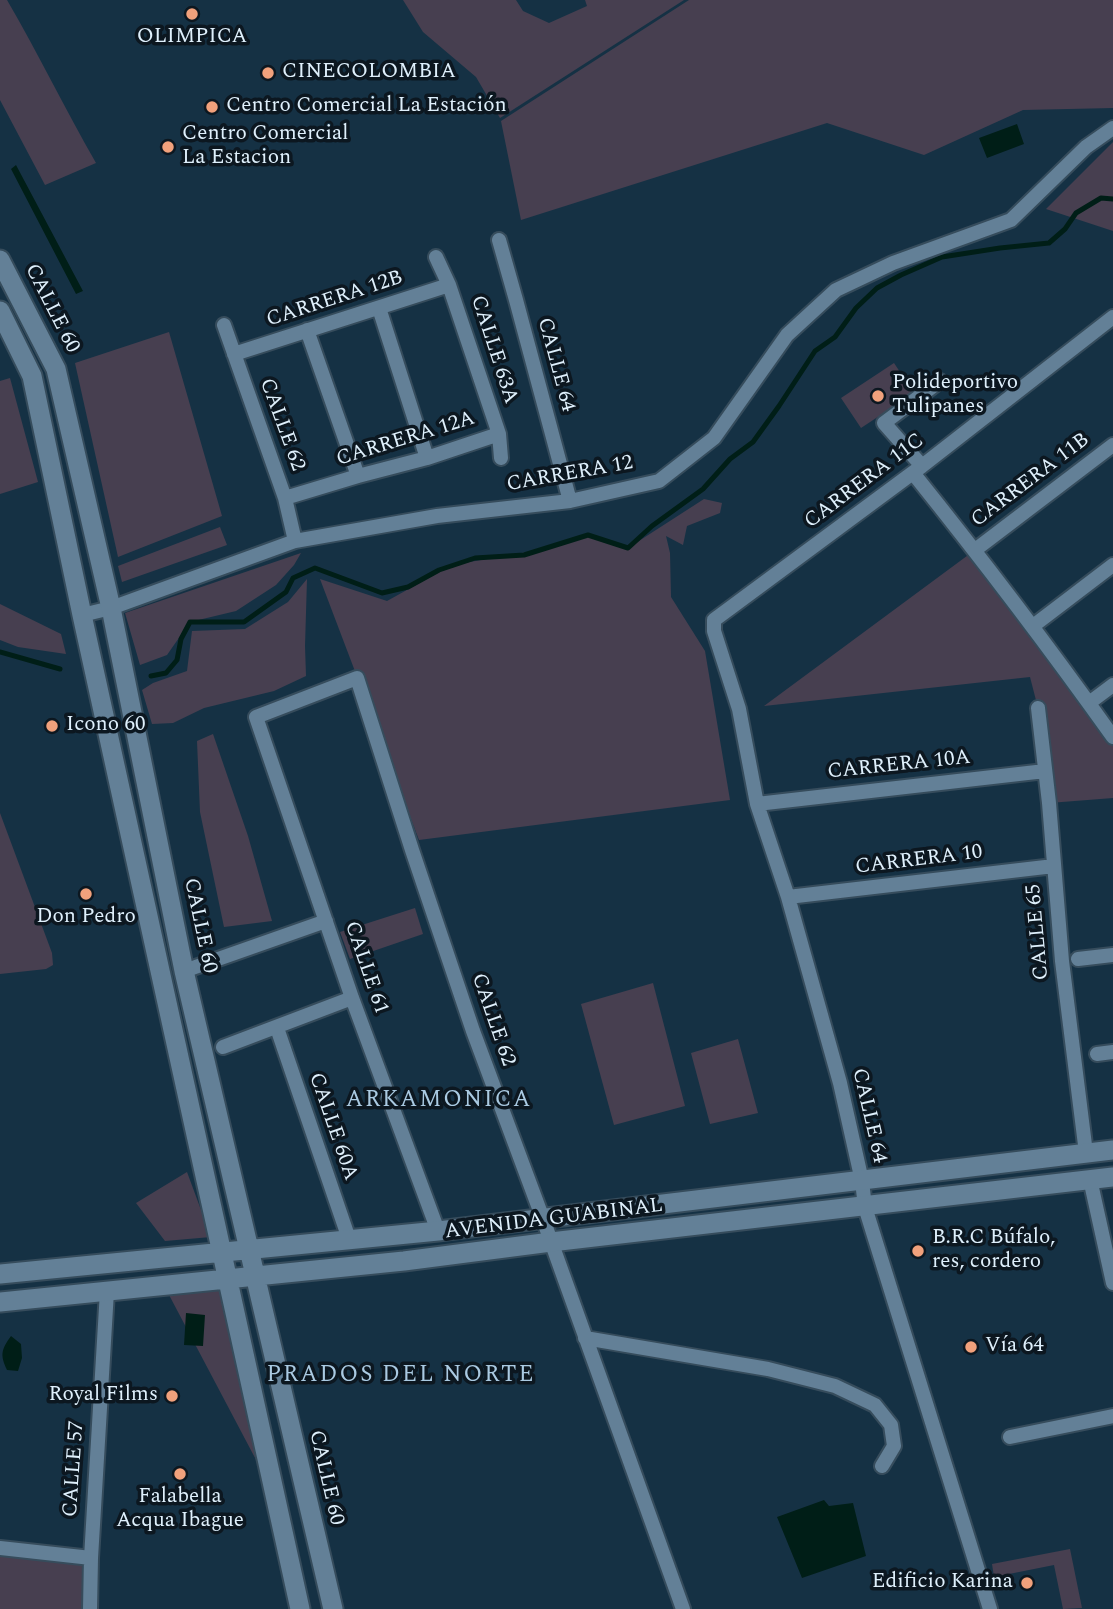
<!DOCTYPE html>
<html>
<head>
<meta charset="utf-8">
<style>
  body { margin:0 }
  canvas { display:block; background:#153144 }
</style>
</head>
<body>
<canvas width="1113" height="1609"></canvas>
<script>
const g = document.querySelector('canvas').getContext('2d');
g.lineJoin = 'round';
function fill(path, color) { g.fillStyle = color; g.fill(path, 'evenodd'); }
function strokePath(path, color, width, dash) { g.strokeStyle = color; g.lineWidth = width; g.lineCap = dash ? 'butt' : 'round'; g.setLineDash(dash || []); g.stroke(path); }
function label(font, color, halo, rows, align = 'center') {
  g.font = font + ' Spectral,serif'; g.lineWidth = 7; g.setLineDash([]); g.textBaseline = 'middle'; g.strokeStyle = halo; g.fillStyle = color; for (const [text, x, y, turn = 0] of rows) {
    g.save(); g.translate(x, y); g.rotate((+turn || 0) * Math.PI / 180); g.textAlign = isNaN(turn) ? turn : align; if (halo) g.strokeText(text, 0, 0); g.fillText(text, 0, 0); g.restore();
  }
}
const green = new Path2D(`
  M 0,0 L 7,0 C 38,53 65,109 96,163 L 45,185 L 0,100 Z
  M 403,0 L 516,0 L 523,11 L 549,23 L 587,6 L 585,0 L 684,0 L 500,118 L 476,77 L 423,32 Z
  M 689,0 L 1113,0 L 1113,108 L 1023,110 L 924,155 L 827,123 L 521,220 L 501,121 Z
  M 1113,142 L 1113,231 L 1046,209 Z
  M 169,332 L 222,516 L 118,557 L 75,363 Z
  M 894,363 L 914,393 L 861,428 L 841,398 Z
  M 10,378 L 38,482 L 0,494 L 0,381 Z
  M 704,499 L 722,503 L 720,513 L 687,526 L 683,545 L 666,536 L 670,553 L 671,597 L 705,651 L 730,800 L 419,840 L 320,579 L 387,601 L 452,565 L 545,549 L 588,535 L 628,548 Z
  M 220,527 L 227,545 L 122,582 L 118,566 Z
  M 975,550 L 1113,737 L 1113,798 L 1049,803 L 1038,708 L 1030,677 L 764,706 Z
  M 301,553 L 294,565 L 276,585 L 236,611 L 190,622 L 167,655 L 140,665 L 125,613 Z
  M 307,579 L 305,646 L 306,676 L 274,691 L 204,708 L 173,723 L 152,724 L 142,690 L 153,683 L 187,671 L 192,631 L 245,629 L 288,602 Z
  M 0,604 L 61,634 L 66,654 L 18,647 L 0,640 Z
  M 213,734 L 248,836 L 272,921 L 224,927 L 200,812 L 197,741 Z
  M 0,813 L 52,953 L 53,965 L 46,969 L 0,974 Z
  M 415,908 L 423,934 L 350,959 L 340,932 Z
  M 653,983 L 685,1106 L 614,1125 L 581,1004 Z
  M 738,1039 L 758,1113 L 710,1124 L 691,1053 Z
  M 187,1172 L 211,1237 L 165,1241 L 136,1203 Z
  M 224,1290 L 263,1473 L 168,1293 Z
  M 1070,1549 L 1082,1608 L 1063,1609 L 1054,1565 L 994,1577 L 992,1564 Z
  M 0,1556 L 86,1565 L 83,1609 L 0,1609 Z`);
const water = new Path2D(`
  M 1017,124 L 1024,144 L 987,158 L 979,138 Z
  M 16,165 L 83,291 L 76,294 L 11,169 Z
  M 186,1313 L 205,1315 L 203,1346 L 184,1345 Z
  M 11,1336 L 21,1344 L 22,1358 L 18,1371 L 7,1370 C 0,1355 1,1350 11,1336 Z
  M 824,1500 L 829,1506 L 853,1503 L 866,1556 L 802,1578 L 777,1517 Z`);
const stream = new Path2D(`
  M 0,652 L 60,669
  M 151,676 L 166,673 L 177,660 L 181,639 L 190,622 L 244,622 L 286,592 L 293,578 L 315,568 L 382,593 L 408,587 L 439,570 L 475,558 L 524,555 L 588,535 L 628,548 L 652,526 L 703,489 L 730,459 L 753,442 L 779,406 L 815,351 L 835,337 L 856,308 L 877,288 L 901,275 L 942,257 L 1000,248 L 1049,243 L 1065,229 L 1076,213 L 1101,198 L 1113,199`);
const street = new Path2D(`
  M 499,240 L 516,300 L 570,501
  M 436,257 L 449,285 L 499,434 L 501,458
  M 379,308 L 427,458
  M 224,325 L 285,498 L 295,541
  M 307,330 L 358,476
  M 234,354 L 449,285
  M 922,466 L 884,423 L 940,381
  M 913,473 C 982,559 1049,647 1113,737
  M 285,498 L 358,476 L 427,458 L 499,434
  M 975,550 L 1113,445
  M 82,615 L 111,608 L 295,541 L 437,516 L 570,501 L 659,481 L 714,438 L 787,335 L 836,290 L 893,263 L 1011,220 L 1086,147 L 1113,128
  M 1033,626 L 1113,565
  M 1089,703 L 1113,685
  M 1038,708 L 1049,803 L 1062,961 L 1086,1153
  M 757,804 L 1045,771
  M 788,897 L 1054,866
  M 1078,959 L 1113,955
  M 184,971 L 326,921
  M 277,1028 L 349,1239
  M 223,1047 L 352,998
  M 1097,1054 L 1113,1052
  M 1090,1179 L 1113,1283
  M 438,1231 L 352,998 L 256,717 L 357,678 L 412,850 L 473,1031 L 543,1219 L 683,1609
  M 585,1338 L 768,1369 L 835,1386 L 875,1405 L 891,1425 L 894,1446 L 882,1466
  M 1010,1437 L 1113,1416
  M 0,1548 L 91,1558
  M 90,1609 L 91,1558 L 107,1291
  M 990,1609 L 865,1207 L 862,1181 L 840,1083 L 788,897 L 757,804 L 739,709 L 714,631 L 714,620 L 922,466 L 1113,317`);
const secondary = new Path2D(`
  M 0,260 L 56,369 L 111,608 L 184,971 L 333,1609
  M 0,311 L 32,376 L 82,615 L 300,1609
  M 0,1274 L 438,1231 L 1113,1150
  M 0,1302 L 404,1261 L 551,1242 L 1113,1177`);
const markers = [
  [192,14,7,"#f1a17c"],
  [268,73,7,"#f1a17c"],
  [212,107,7,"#f1a17c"],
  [168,147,7,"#f1a17c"],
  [878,396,7,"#f1a17c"],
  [52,726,7,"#f1a17c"],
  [86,894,7,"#f1a17c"],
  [918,1251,7,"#f1a17c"],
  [971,1347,7,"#f1a17c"],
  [172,1396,7,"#f1a17c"],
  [180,1474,7,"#f1a17c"],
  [1027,1583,7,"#f1a17c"]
];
const poiNames = [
  ["OLIMPICA",192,38,"center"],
  ["CINECOLOMBIA",282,73],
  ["Centro Comercial La Estación",226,107],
  ["Centro Comercial",182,135],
  ["La Estacion",182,159],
  ["Polideportivo",892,384],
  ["Tulipanes",892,408],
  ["Icono 60",66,726],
  ["Don Pedro",86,918,"center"],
  ["B.R.C Búfalo,",932,1239],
  ["res, cordero",932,1263],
  ["Vía 64",985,1347],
  ["Royal Films",158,1396,"right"],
  ["Falabella",180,1498,"center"],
  ["Acqua Ibague",180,1522,"center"],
  ["Edificio Karina",1013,1583,"right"]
];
const streetNames = [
  ["CARRERA 12B",335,300,-18],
  ["CALLE 60",51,309,63],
  ["CALLE 63A",493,350,72],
  ["CALLE 64",555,365,75],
  ["CALLE 62",281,425,70],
  ["CARRERA 12A",406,440,-17],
  ["CARRERA 12",570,475,-10],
  ["CARRERA 11B",1031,481,-37],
  ["CARRERA 11C",865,482,-37],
  ["CARRERA 10A",899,766,-6],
  ["CARRERA 10",919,861,-7],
  ["CALLE 60",199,926,78],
  ["CALLE 65",1039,932,-95],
  ["CALLE 61",365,968,71],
  ["CALLE 62",492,1020,71],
  ["CALLE 64",868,1116,77],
  ["CALLE 60A",332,1127,71],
  ["AVENIDA GUABINAL",554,1220,-7],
  ["CALLE 57",75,1469,-86],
  ["CALLE 60",325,1478,77]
];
const neighbourhoodNames = [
  ["ARKAMONICA",439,1101],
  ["PRADOS DEL NORTE",401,1376]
];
fill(green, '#473f50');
fill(water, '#001e17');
strokePath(stream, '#001e17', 5);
strokePath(street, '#364c5c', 18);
strokePath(secondary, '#364c5c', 23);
strokePath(street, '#638097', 14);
strokePath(secondary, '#638097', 19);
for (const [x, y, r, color] of markers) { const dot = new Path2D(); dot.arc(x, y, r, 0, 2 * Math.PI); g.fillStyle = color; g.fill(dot); strokePath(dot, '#0c1720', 2.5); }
label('21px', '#dff0fc', '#0c1720', poiNames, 'left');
label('21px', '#dff0fc', '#0c1720', streetNames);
g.letterSpacing = '2px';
label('23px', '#aacae2', '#0c1720', neighbourhoodNames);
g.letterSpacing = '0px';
</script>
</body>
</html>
